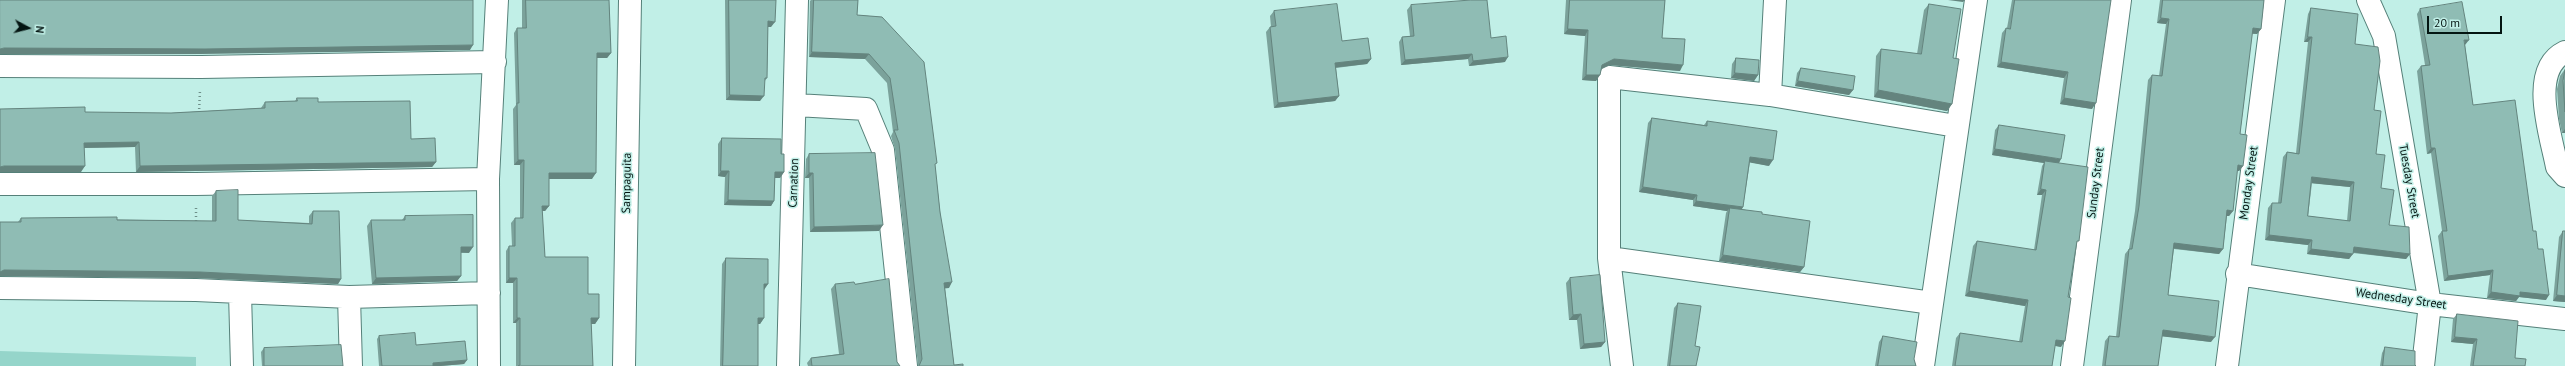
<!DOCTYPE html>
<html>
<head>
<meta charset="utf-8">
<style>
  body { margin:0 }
  #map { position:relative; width:2565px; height:366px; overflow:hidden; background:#c1efe7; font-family:"PT Sans",sans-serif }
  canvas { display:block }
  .north { position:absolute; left:8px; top:8px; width:40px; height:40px; -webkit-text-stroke:3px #c1efe7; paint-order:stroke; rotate:97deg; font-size:11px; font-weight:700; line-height:16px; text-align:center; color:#041512 }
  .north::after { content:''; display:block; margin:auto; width:14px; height:18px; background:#041512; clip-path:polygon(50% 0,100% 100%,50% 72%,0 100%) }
  .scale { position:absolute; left:2427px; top:16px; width:75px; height:18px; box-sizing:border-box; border:2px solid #041512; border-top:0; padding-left:5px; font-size:12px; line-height:14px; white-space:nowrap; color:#041512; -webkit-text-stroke:3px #c1efe7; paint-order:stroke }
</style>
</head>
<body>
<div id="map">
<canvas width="2565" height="366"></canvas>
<div class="north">N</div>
<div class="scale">20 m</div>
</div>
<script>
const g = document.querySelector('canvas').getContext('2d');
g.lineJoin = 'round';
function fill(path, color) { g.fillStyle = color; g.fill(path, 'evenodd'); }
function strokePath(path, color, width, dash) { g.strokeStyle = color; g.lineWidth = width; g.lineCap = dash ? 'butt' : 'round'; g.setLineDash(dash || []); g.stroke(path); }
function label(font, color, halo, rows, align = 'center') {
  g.font = font + ' "PT Sans",sans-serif'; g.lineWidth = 3; g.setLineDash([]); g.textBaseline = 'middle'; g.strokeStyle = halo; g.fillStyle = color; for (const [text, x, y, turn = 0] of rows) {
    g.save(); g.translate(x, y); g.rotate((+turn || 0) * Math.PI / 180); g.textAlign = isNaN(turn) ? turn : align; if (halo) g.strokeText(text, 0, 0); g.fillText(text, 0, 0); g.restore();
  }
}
const green = new Path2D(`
  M 0,351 L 196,357 L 196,366 L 0,366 Z`);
const path = new Path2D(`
  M 199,113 L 200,90
  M 196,208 L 196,223`);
const minor = new Path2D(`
  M 2368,0 L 2384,36 L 2430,304 L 2423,366
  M 2565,52 C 2528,70 2551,135 2557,167 L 2565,176
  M 0,66 L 201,67 L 495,62
  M 1770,95 L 1775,0
  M 796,105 L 866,109 L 883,150 L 906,366
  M 0,184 L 196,184 L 488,179
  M 1609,258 L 1932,303
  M 2237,274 L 2430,304 L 2565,319
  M 0,288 L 196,290 L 349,297 L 489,293
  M 240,293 L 242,366
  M 349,297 L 351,366
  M 489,366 L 488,179 L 497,0
  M 624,366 L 630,0
  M 788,366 L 797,0
  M 1622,366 L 1609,258 L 1609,77 L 1770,95 L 1956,126
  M 1923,366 L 1976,0
  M 2072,366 L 2120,0
  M 2227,366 L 2274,0`);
const wall = new Path2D(`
  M 522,0 L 609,0 L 611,53 L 607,58 L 597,58 L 592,179 L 549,179 L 549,206 L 545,211 L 542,211 L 545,257 L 588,294 L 599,318 L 595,324 L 591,324 L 593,366 L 516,366 L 516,323 L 513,323 L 513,283 L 506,283 L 506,251 L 509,246 L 512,246 L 511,223 L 515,218 L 520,218 L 520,165 L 514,165 L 513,109 L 516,105 L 514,33 L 517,28 L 522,28 Z
  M 725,0 L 776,0 L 771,27 L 768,27 L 767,78 L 764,82 L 760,101 L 726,100 Z
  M 811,0 L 858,0 L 857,15 L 882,17 L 935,167 L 949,288 L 945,288 L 954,365 L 963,366 L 918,366 L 918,365 L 895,149 L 891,136 L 893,132 L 887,83 L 865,59 L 809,57 L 810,1 Z
  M 1566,0 L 1665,0 L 1662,38 L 1680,71 L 1610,65 L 1602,69 L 1596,81 L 1582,80 L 1585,36 L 1564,34 Z
  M 2012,0 L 2111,0 L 2092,109 L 2060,104 L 2064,78 L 1997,67 L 2002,33 L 2006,28 L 2007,28 Z
  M 2160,0 L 2264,0 L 2261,29 L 2257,34 L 2252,34 L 2240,134 L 2243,166 L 2239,171 L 2237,171 L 2233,211 L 2229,216 L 2227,216 L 2223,249 L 2219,254 L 2174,249 L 2168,295 L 2211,342 L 2162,336 L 2158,366 L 2102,366 L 2105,341 L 2109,336 L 2116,337 L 2125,254 L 2129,249 L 2135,211 L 2148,80 L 2152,75 L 2159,76 L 2166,24 L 2157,23 Z
  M 1929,4 L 1953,58 L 1952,104 L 1947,111 L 1874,97 L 1876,56 L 1881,49 L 1917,54 L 1924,10 Z
  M 1411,5 L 1491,38 L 1505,62 L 1469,66 L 1468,59 L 1401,65 L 1399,42 L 1402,37 L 1410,36 L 1407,10 Z
  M 2311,8 L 2355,44 L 2374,110 L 2376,154 L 2381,188 L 2389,225 L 2410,254 L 2406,259 L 2353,253 L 2349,259 L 2307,254 L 2308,245 L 2265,240 L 2268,208 L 2272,203 L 2278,203 L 2283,157 L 2287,152 L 2296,153 L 2308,42 L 2304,42 L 2308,14 ZM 2312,183 L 2350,187 L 2347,221 L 2308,216 Z
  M 2420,9 L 2465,45 L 2473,105 L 2533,231 L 2546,300 L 2519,297 L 2516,301 L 2487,298 L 2490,275 L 2444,281 L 2438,236 L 2442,231 L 2431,153 L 2427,154 L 2417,71 L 2421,66 L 2425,65 L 2417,14 Z
  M 1274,11 L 1342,41 L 1371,59 L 1367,64 L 1336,68 L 1339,96 L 1335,101 L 1274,108 L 1266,32 L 1270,27 L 1271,27 L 1270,16 Z
  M 1736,58 L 1758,75 L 1754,81 L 1731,78 L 1732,64 Z
  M 1801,68 L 1853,90 L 1849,95 L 1795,86 L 1797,73 Z
  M 2565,69 L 2565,133 L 2562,133 L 2559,119 L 2557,89 L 2560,76 Z
  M 297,98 L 318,102 L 411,139 L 436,162 L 432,167 L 136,172 L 135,147 L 84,148 L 81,172 L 0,172 L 171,113 L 261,108 L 265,102 L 295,101 Z
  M 1652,118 L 1704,125 L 1707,121 L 1769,166 L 1750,162 L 1743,207 L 1742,209 L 1762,214 L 1804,267 L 1800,272 L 1719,261 L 1726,213 L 1727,211 L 1693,206 L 1693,200 L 1639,192 L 1648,123 Z
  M 1999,125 L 2059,163 L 2076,245 L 2068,297 L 2061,347 L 2055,346 L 2052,366 L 1952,366 L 1956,338 L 1960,333 L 2019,342 L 2025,306 L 1965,296 L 1973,246 L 1977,241 L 2034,250 L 2042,195 L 2037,195 L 2042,166 L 2044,163 L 1992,155 L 1995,130 Z
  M 722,138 L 781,154 L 784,172 L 780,178 L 775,178 L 774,201 L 771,206 L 724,205 L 725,177 L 718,176 L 718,144 Z
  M 809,154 L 879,231 L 810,232 L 809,178 L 805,178 L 806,159 Z
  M 216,191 L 238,220 L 309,223 L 309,216 L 313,211 L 341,279 L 338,284 L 197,278 L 0,276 L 0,222 L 18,222 L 21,218 L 212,221 L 212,196 Z
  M 405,216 L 469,253 L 461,253 L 461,276 L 457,281 L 372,284 L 367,226 L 371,220 L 402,220 Z
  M 2563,231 L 2565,302 L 2553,301 L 2559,237 Z
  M 726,258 L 764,290 L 764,318 L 760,324 L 758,324 L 758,366 L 720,366 L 722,264 Z
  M 1570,278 L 1605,342 L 1601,347 L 1580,349 L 1577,320 L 1569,320 L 1566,283 Z
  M 835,284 L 855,284 L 897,362 L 900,366 L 808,366 L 807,363 L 811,358 L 839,354 L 831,289 Z
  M 1678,303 L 1695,346 L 1696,366 L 1667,366 L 1674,308 Z
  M 2457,314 L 2515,358 L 2525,366 L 2470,366 L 2473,344 L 2451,342 L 2453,319 Z
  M 379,336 L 416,345 L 467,360 L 464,364 L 440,366 L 379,366 L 377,339 Z
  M 1883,336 L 1914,359 L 1916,366 L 1875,366 L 1879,342 Z
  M 2385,347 L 2415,365 L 2416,366 L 2380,366 L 2382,353 Z
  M 264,348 L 343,366 L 262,366 L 261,352 Z`);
const shadedWall = new Path2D(`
  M 1948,0 L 1965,0 L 1963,2 Z
  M 2161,18 L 2169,19 L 2166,24 L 2157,23 Z
  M 768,21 L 775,22 L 771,27 L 764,27 Z
  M 2253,28 L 2261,29 L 2257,34 L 2249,33 Z
  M 1568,29 L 1588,30 L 1585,36 L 1564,34 Z
  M 2308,37 L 2312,37 L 2308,42 L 2304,42 Z
  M 2464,40 L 2469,40 L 2465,45 Z
  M 473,45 L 470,50 L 201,54 L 0,54 L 0,49 L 4,48 Z
  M 812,52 L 869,54 L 865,59 L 809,57 Z
  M 597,53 L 611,53 L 607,58 L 593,58 Z
  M 1472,54 L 1468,59 L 1401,65 L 1405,60 Z
  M 1508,57 L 1505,62 L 1469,66 L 1473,61 Z
  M 1371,59 L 1367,64 L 1331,68 L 1335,63 Z
  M 1614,59 L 1683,65 L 1680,71 L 1610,65 L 1599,70 L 1602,65 Z
  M 2001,62 L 2068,72 L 2064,78 L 1997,67 Z
  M 1735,73 L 1758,75 L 1754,81 L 1731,78 Z
  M 1586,75 L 1600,75 L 1596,81 L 1582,80 Z
  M 1798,81 L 1853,90 L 1849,95 L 1795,86 Z
  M 1878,90 L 1952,104 L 1947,111 L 1874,97 Z
  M 730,95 L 764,96 L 760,101 L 726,100 Z
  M 1339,96 L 1335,101 L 1274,108 L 1278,103 Z
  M 2064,98 L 2096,103 L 2092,109 L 2060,104 Z
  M 2565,129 L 2565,133 L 2562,133 Z
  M 139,142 L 135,147 L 80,148 L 84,143 Z
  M 2431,148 L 2435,148 L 2431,153 L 2427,154 Z
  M 1995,149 L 2061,159 L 2058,165 L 2045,161 L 2044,163 L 1992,155 Z
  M 1750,157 L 1773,160 L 1769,166 L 1747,162 Z
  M 518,160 L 524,160 L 520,165 L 514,165 Z
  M 436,162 L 432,167 L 136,172 L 140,166 Z
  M 2238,165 L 2243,166 L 2239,171 L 2234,171 Z
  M 4,166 L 85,166 L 81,172 L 0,172 L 0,167 Z
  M 721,171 L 729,171 L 725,177 L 718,176 Z
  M 775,172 L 784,172 L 780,178 L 772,178 Z
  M 549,173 L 596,173 L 592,179 L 545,179 Z
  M 809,173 L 813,173 L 809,178 L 805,178 Z
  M 2312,177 L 2354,182 L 2350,187 L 2309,183 Z
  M 1643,187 L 1697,195 L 1693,200 L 1639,192 Z
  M 2041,189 L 2046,190 L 2042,195 L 2037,195 Z
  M 728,200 L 774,201 L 771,206 L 724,205 Z
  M 1696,201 L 1743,207 L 1739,213 L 1730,208 L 1727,211 L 1693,206 Z
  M 542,206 L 549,206 L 545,211 L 538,211 Z
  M 2227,210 L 2233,211 L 2229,216 L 2224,216 Z
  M 883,225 L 879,231 L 810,232 L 814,227 Z
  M 2269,235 L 2312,240 L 2308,245 L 2265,240 Z
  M 2174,243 L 2223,249 L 2219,254 L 2170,248 Z
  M 461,247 L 473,247 L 469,253 L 457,252 Z
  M 2354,247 L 2410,254 L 2406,259 L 2350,252 Z
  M 2311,249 L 2353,254 L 2349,259 L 2307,254 Z
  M 1723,255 L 1804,267 L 1800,272 L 1719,261 Z
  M 4,270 L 200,272 L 341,279 L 338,284 L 197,278 L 0,276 L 0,272 Z
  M 2493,270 L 2490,275 L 2444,281 L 2448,276 Z
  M 461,276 L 457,281 L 372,284 L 376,278 Z
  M 509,278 L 517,278 L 513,283 L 506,283 Z
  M 952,282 L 949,288 L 940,289 L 944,283 Z
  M 764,284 L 768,284 L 764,290 Z
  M 1969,291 L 2028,300 L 2025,306 L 1965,296 Z
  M 2491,292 L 2520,292 L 2549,295 L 2546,300 L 2519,297 L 2516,301 L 2487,298 Z
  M 2557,295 L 2565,296 L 2565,302 L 2553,301 Z
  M 1581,314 L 1577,320 L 1569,320 L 1573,315 Z
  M 517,318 L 520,318 L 516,323 L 513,323 Z
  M 591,318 L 599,318 L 595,324 L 587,324 Z
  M 758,318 L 764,318 L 760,324 L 754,324 Z
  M 2163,330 L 2215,337 L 2211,342 L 2159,336 Z
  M 2455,337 L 2477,339 L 2473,344 L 2451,342 Z
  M 2056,340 L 2065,341 L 2061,347 L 2052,345 Z
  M 1605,342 L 1601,347 L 1580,349 L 1584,344 Z
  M 467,360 L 464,364 L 440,366 L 431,366 L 433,363 Z`);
const building = new Path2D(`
  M 0,0 L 473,0 L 473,45 L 205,49 L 4,48 L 0,49 Z
  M 526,0 L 609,0 L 611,53 L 597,53 L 596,173 L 549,173 L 549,206 L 542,206 L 545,257 L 588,257 L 588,294 L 599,294 L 599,318 L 591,318 L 593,366 L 518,366 L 520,365 L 520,318 L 517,318 L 517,278 L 509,278 L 509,246 L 515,246 L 515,218 L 523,218 L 524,160 L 518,160 L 517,103 L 519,103 L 517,28 L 526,28 Z
  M 729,0 L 776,0 L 775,22 L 768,21 L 767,78 L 765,78 L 764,96 L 730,95 Z
  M 814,0 L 858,0 L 857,15 L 882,17 L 924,62 L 937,163 L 935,164 L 940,212 L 952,282 L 944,283 L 954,365 L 963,364 L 963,366 L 919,366 L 922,359 L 899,143 L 894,130 L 898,130 L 890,78 L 869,54 L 812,52 Z
  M 1471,0 L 1487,0 L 1491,38 L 1506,36 L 1508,57 L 1473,61 L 1472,54 L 1405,60 L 1402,37 L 1414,36 L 1411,5 Z
  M 1570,0 L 1665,0 L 1662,38 L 1685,39 L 1683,65 L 1614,59 L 1602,65 L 1600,75 L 1586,75 L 1588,30 L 1568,29 Z
  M 2015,0 L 2111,0 L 2096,103 L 2064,98 L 2068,72 L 2001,62 L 2006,28 L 2010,29 Z
  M 2163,0 L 2264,0 L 2261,29 L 2253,28 L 2240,134 L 2247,135 L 2243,166 L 2238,165 L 2233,211 L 2227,210 L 2223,249 L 2174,243 L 2168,295 L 2219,301 L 2215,337 L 2163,330 L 2158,366 L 2105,366 L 2109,336 L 2119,337 L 2129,249 L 2132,249 L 2139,206 L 2152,75 L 2162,76 L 2169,19 L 2161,18 Z
  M 2462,2 L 2469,40 L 2464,40 L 2473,105 L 2515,100 L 2533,231 L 2536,231 L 2538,249 L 2543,249 L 2549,295 L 2520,292 L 2520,296 L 2491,292 L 2493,270 L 2448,276 L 2442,231 L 2447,231 L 2435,148 L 2431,148 L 2421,66 L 2430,65 L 2420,9 Z
  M 1337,4 L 1342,41 L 1368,38 L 1371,59 L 1335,63 L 1339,96 L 1278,103 L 1270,27 L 1276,26 L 1274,11 Z
  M 1929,4 L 1961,9 L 1953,58 L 1959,59 L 1952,104 L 1878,90 L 1881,49 L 1921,54 Z
  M 2311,8 L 2358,14 L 2355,44 L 2378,47 L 2380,61 L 2374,110 L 2381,111 L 2376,154 L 2385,155 L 2381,188 L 2394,190 L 2389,225 L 2409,227 L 2410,254 L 2354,247 L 2353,254 L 2311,249 L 2312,240 L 2269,235 L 2272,203 L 2281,203 L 2287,152 L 2299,154 L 2312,37 L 2308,37 ZM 2312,177 L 2354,182 L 2350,221 L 2308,216 Z
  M 1736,58 L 1759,60 L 1758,75 L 1735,73 Z
  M 1801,68 L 1855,76 L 1853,90 L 1798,81 Z
  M 2565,70 L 2565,112 L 2563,81 Z
  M 297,98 L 318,98 L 318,102 L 410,101 L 411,139 L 435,138 L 436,162 L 140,166 L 139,142 L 84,143 L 85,166 L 4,166 L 0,167 L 0,109 L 85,107 L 85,112 L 171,113 L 265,108 L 265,102 L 297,101 Z
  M 1652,118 L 1707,126 L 1707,121 L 1777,131 L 1773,160 L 1750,157 L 1743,207 L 1696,201 L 1697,195 L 1643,187 Z
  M 1999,125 L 2065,135 L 2061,159 L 1995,149 Z
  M 722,138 L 781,139 L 781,154 L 784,154 L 784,172 L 775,172 L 774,201 L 728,200 L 729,171 L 721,171 Z
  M 875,153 L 883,225 L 814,227 L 813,173 L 809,173 L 809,154 Z
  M 2045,161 L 2088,167 L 2079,241 L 2077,241 L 2068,297 L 2071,298 L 2065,341 L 2056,340 L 2052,366 L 1955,366 L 1960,333 L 2022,342 L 2028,300 L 1969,291 L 1977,241 L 2036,250 L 2046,190 L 2041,189 Z
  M 238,190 L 238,220 L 312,224 L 313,211 L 339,211 L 341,279 L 200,272 L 4,270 L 0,272 L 0,222 L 21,222 L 21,218 L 117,217 L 117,220 L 216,221 L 216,191 Z
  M 1730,208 L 1762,212 L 1762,214 L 1810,221 L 1804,267 L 1723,255 Z
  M 473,215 L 473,247 L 461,247 L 461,276 L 376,278 L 371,220 L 405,220 L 405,216 Z
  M 2563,231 L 2565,231 L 2565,296 L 2557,295 Z
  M 726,258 L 768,259 L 768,284 L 764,284 L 764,318 L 758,318 L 758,366 L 723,366 Z
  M 1600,275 L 1605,342 L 1584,344 L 1581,314 L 1573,315 L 1570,278 Z
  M 889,279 L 897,362 L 900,366 L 812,366 L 811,358 L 844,354 L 835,284 L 854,282 L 855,284 Z
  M 1678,303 L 1701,306 L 1695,346 L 1700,347 L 1696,366 L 1670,366 Z
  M 2457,314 L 2518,321 L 2515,358 L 2526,359 L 2525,366 L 2473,366 L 2477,339 L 2455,337 Z
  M 415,333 L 416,345 L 465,341 L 467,360 L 433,363 L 433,366 L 382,366 L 379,336 Z
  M 1883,336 L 1917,342 L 1914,359 L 1916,366 L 1878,366 Z
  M 341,345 L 343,366 L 264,366 L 264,348 Z
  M 2385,347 L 2415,351 L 2415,365 L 2416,366 L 2383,366 Z`);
const streetNames = [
  ["Tuesday Street",2409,181,80],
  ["Sampaguita",627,183,-89],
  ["Carnation",794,183,-88],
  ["Sunday Street",2096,183,-83],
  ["Monday Street",2249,183,-82],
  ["Wednesday Street",2401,299,8]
];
fill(green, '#95d5ca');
strokePath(minor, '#558079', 24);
strokePath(path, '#6e8f89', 2.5, [1, 3]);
strokePath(minor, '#fff', 22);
fill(wall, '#7ba29b');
fill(shadedWall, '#64847e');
fill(building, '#8fbcb4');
strokePath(building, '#64847e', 1);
label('12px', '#041512', '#c1efe7', streetNames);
</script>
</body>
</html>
